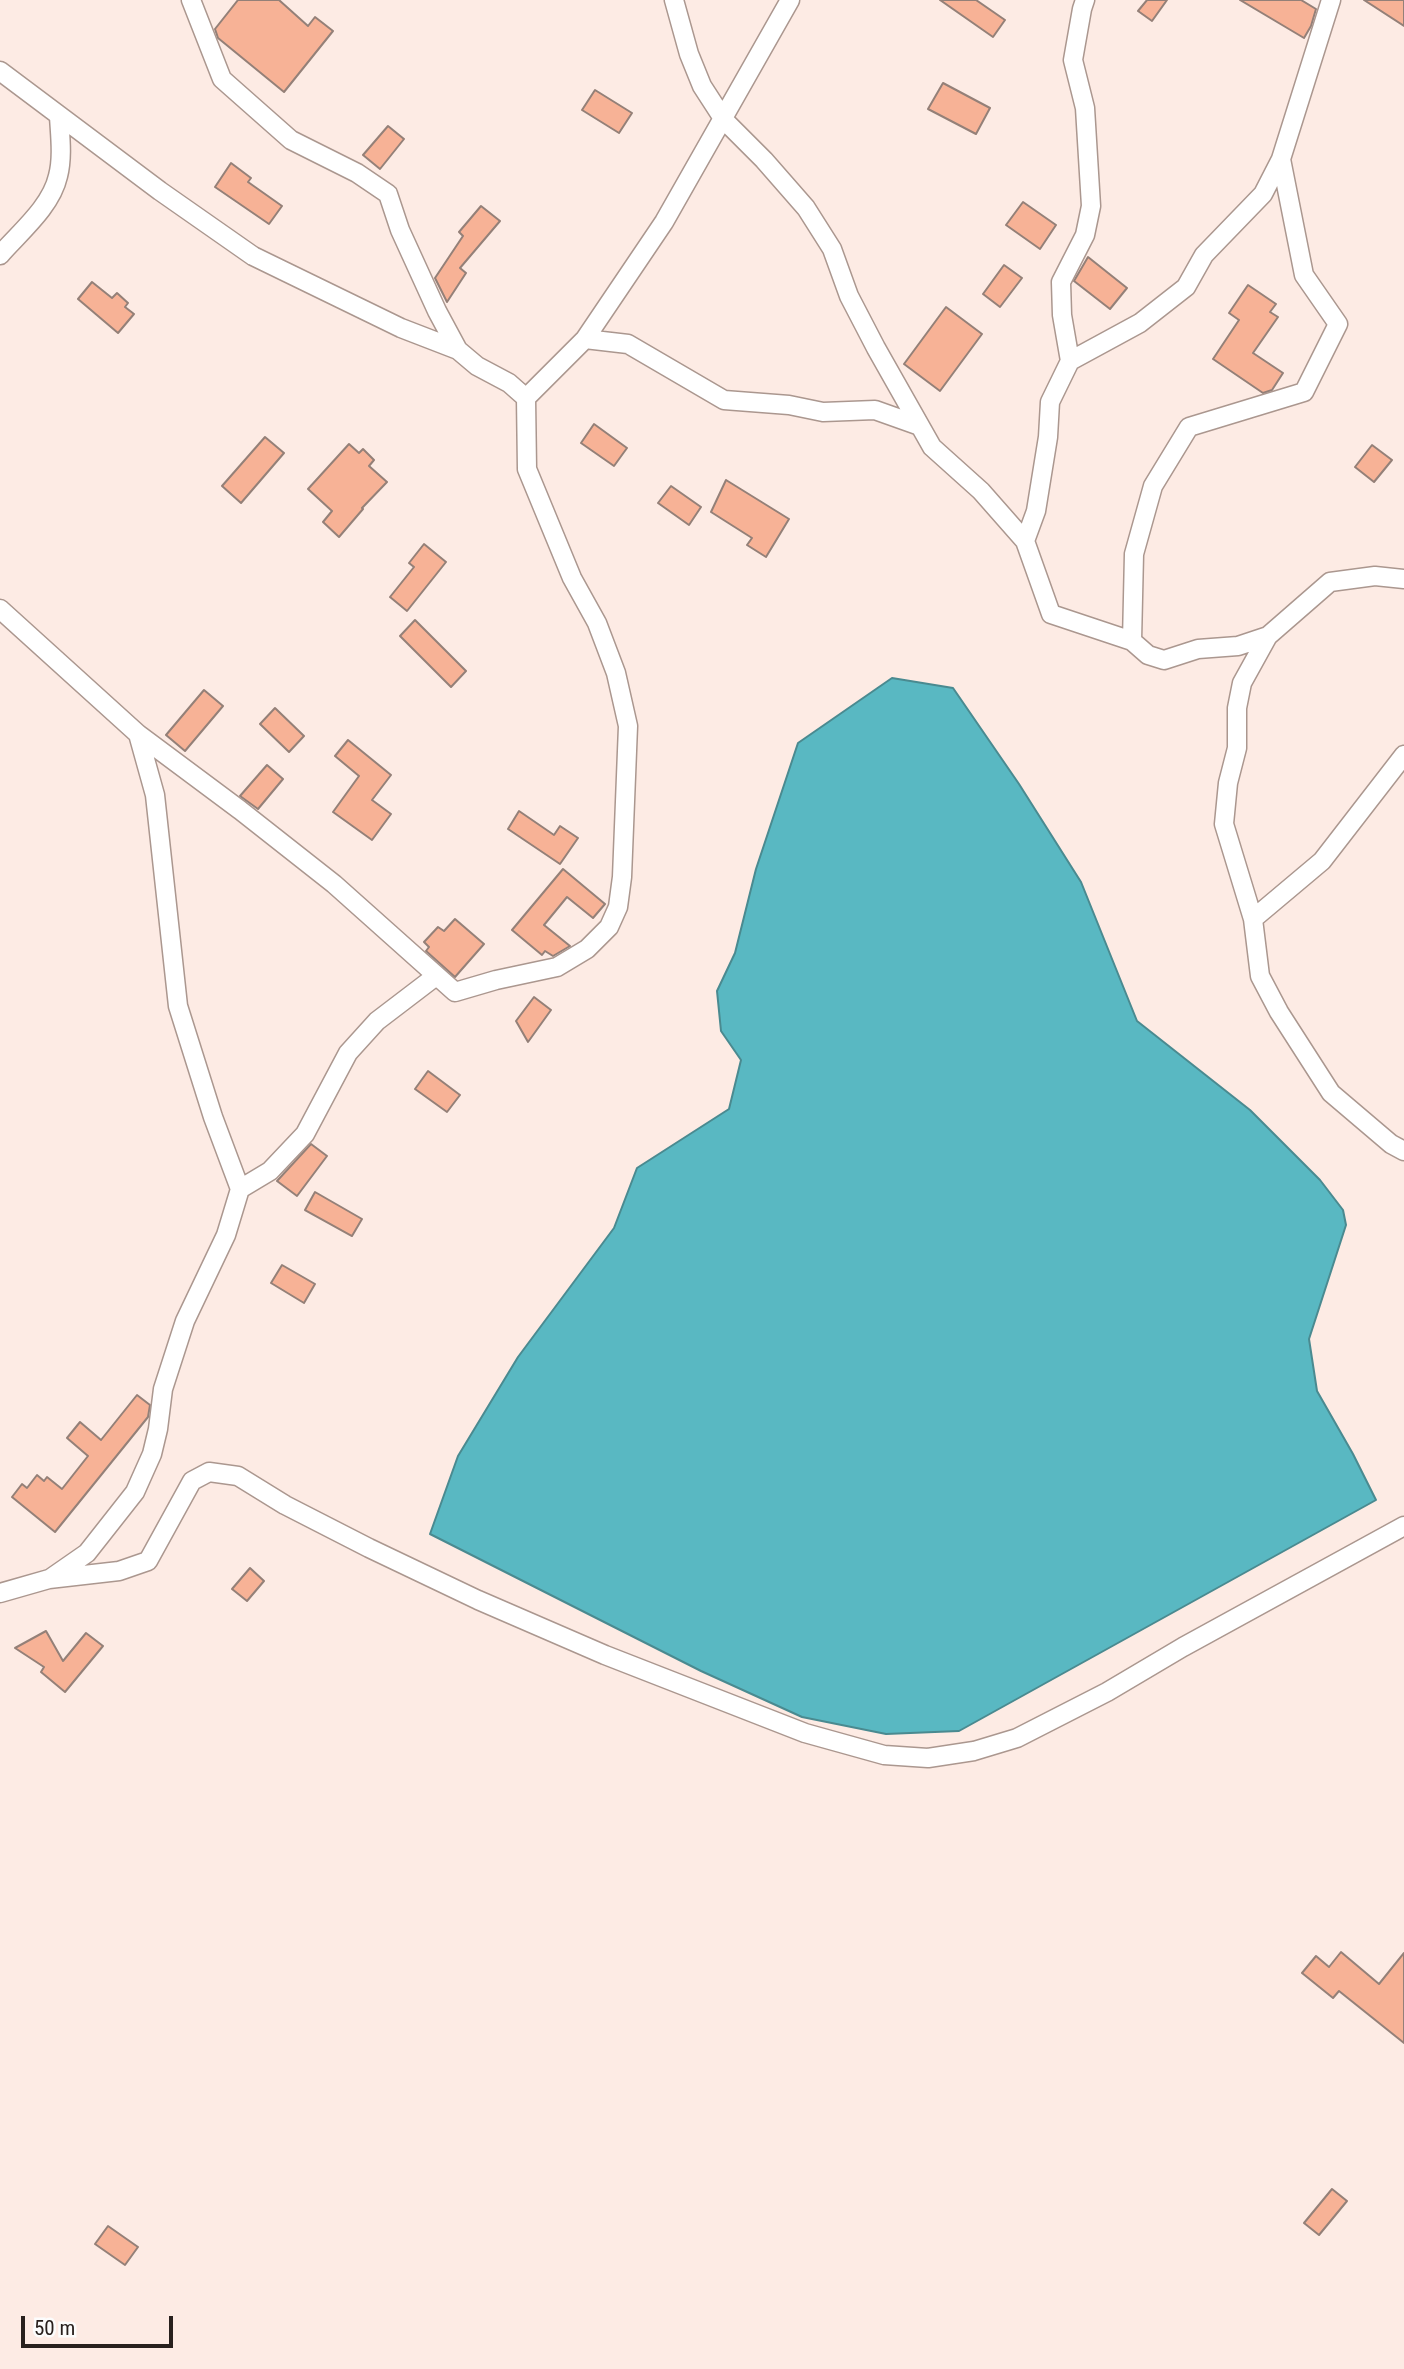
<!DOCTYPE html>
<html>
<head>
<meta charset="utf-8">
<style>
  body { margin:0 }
  #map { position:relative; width:1404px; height:2369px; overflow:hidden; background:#fdebe4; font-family:"Roboto Condensed",sans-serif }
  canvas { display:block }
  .scale { position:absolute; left:21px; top:2316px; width:152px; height:32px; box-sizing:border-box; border:4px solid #28201d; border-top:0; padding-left:9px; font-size:21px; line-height:24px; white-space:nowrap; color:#28201d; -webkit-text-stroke:5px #fcfcfc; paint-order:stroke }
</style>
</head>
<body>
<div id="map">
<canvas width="1404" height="2369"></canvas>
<div class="scale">50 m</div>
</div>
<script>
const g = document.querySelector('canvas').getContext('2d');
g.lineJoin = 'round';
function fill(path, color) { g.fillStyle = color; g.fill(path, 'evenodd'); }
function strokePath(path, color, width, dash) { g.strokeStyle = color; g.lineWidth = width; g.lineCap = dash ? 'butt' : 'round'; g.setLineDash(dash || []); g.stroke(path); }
const water = new Path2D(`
  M 892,678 L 953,688 L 1019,784 L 1081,882 L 1137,1021 L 1250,1110 L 1320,1180 L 1343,1210 L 1346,1225 L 1309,1339 L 1317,1391 L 1353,1454 L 1376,1500 L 959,1731 L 886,1734 L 802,1717 L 701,1671 L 430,1534 L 458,1456 L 518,1357 L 614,1228 L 637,1168 L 729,1109 L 741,1060 L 721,1031 L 717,991 L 735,953 L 756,869 L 798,743 Z`);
const building = new Path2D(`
  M 238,0 L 279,0 L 308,26 L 315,17 L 333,31 L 284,92 L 218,38 L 215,29 Z
  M 940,0 L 976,0 L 1005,20 L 993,37 Z
  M 1147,0 L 1167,0 L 1152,21 L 1138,11 Z
  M 1240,0 L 1301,0 L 1316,9 L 1311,26 L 1304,38 Z
  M 1364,0 L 1404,0 L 1404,26 Z
  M 943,83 L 990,108 L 976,134 L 928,109 Z
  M 595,90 L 632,113 L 619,133 L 582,110 Z
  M 388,126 L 404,139 L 380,169 L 363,155 Z
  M 231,163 L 251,178 L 248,182 L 282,206 L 269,224 L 215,187 Z
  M 1023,202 L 1056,225 L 1040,249 L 1006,225 Z
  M 481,206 L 500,221 L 460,268 L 466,273 L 447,302 L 435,278 L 463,236 L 459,232 Z
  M 1088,257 L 1127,288 L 1110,309 L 1074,281 Z
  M 1004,265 L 1022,278 L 1000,307 L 983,294 Z
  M 92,282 L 112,298 L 117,293 L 128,303 L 125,307 L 134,314 L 118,333 L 78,299 Z
  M 1248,285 L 1276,304 L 1270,312 L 1278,317 L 1253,353 L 1283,373 L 1272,390 L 1263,393 L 1213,359 L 1239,320 L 1229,313 Z
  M 946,307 L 982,334 L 940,391 L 904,364 Z
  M 594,424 L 627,448 L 614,466 L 581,443 Z
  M 265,437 L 284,453 L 241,503 L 222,486 Z
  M 349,444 L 359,453 L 363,449 L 374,460 L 369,466 L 387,482 L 362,508 L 363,509 L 339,537 L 323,522 L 332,511 L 308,489 Z
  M 1372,445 L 1392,460 L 1374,482 L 1355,467 Z
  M 726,480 L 789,519 L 766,557 L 747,545 L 752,538 L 711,512 Z
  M 671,486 L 701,507 L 689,525 L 658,503 Z
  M 424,544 L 446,562 L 407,611 L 390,597 L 414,567 L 409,563 Z
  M 415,620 L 466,671 L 451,687 L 400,636 Z
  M 204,690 L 223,706 L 185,751 L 166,735 Z
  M 275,708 L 304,736 L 289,752 L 260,724 Z
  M 348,740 L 391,775 L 372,800 L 391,814 L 372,840 L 333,812 L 359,776 L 335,756 Z
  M 267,765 L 283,779 L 258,809 L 240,796 Z
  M 519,811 L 554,835 L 560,826 L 578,838 L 560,864 L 508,829 Z
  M 563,869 L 605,904 L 593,918 L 567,897 L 544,925 L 570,946 L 553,956 L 545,951 L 542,955 L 512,930 Z
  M 455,919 L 484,944 L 455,977 L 426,951 L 429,947 L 424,942 L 438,927 L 444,931 Z
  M 534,997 L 551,1010 L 528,1042 L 516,1021 Z
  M 428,1071 L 460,1095 L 447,1112 L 415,1089 Z
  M 311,1144 L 327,1156 L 297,1196 L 277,1181 Z
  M 315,1192 L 362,1219 L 352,1236 L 305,1210 Z
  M 282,1265 L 315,1284 L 304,1303 L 271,1283 Z
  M 137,1395 L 150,1405 L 148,1417 L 55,1532 L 12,1497 L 22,1484 L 27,1488 L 37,1475 L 44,1481 L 47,1477 L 62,1489 L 88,1456 L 67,1438 L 80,1422 L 101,1440 Z
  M 250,1568 L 264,1581 L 247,1601 L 232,1589 Z
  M 46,1631 L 63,1661 L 86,1633 L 103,1646 L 65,1692 L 41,1672 L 44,1667 L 15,1648 Z
  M 1341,1952 L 1379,1984 L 1404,1953 L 1404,2043 L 1339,1991 L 1333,1998 L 1302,1973 L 1316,1956 L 1329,1967 Z
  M 1332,2189 L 1347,2201 L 1319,2235 L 1304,2223 Z
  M 108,2226 L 138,2247 L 125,2265 L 95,2244 Z`);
const street = new Path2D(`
  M 674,0 L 689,54 L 702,86 L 724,120 L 764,160 L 806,208 L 832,249 L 849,296 L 876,348 L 932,447 L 981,491 L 1025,541
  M 1085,0 L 1082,9 L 1073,60 L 1085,108 L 1091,206 L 1085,235 L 1061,282 L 1062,315 L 1070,361 L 1050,402 L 1048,437 L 1036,511 L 1025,541 L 1051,614 L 1132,641
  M 1331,0 L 1281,159 L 1304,275 L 1338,324 L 1304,392 L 1189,427 L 1153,486 L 1134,554 L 1132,641 L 1148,655 L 1164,660 L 1198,649 L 1238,646 L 1268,636 L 1330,582 L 1375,576 L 1404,579
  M 0,71 L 160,191 L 253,256 L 401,328 L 458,350
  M 0,255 C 20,232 51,207 58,176 C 63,157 60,135 59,116
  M 585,339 L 628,344 L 724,400 L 789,405 L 823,412 L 875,410 L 920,426
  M 1070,361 L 1140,323 L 1186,287 L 1204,255 L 1263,194 L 1281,159
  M 526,398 L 585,339 L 664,222 L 790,0
  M 0,609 L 138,734 L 155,795 L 178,1006 L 213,1117 L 240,1189 L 226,1235 L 185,1321 L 163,1389 L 158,1429 L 152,1454 L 135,1492 L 87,1553 L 51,1578
  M 1268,636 L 1242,683 L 1237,708 L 1237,748 L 1228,783 L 1224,824 L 1253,919 L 1260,976 L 1279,1012 L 1331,1093 L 1391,1144 L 1404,1151
  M 138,734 L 240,810 L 334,884 L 455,992 L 496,980 L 557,967 L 587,949 L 609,927 L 618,907 L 622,877 L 628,726 L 616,673 L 597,623 L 572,578 L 527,469 L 526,398 L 509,383 L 477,366 L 458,350 L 437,311 L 400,230 L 388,194 L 357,173 L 291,140 L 222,79 L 191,0
  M 1253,919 L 1322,861 L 1404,755
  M 240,1189 L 270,1171 L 305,1134 L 348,1053 L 377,1021 L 436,976
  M 0,1593 L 49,1579 L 119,1571 L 148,1561 L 192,1481 L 209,1472 L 238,1476 L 285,1505 L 369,1548 L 478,1600 L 605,1655 L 805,1733 L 884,1755 L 928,1758 L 974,1751 L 1017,1738 L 1107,1692 L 1183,1647 L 1404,1526`);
fill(water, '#59b8c2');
strokePath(water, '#4a8a90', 2);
fill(building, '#f7b296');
strokePath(building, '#948078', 2);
strokePath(street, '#ab978f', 21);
strokePath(street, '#fff', 18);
</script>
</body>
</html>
